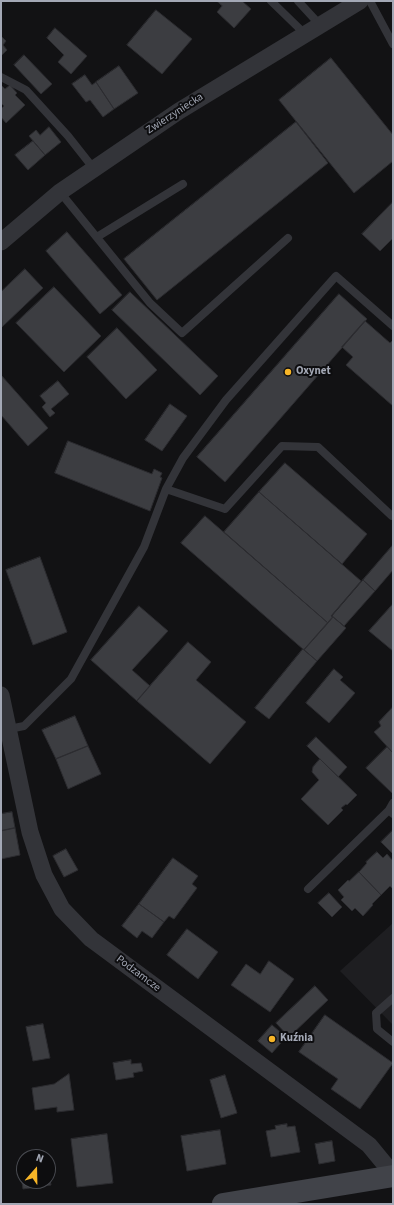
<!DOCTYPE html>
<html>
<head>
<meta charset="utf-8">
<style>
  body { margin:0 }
  #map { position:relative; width:394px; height:1205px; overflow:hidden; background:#121214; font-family:"Source Sans 3",sans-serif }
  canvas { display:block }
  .frame { position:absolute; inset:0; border:2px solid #a3a8b5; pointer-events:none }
  .north { position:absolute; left:16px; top:1149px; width:40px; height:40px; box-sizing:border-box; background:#0d0d0f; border:1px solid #494b51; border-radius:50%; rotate:20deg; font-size:11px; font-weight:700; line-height:16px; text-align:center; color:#a3a8b5 }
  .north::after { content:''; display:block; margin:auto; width:14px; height:18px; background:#f7b527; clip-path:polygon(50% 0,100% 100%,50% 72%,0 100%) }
</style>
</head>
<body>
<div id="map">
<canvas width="394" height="1205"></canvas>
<div class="frame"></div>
<div class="north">N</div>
</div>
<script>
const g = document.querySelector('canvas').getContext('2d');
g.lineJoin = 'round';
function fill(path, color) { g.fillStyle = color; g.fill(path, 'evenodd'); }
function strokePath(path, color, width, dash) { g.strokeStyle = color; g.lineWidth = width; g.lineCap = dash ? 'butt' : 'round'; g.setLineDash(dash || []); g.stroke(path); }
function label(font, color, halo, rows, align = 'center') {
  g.font = font + ' "Source Sans 3",sans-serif'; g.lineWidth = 4; g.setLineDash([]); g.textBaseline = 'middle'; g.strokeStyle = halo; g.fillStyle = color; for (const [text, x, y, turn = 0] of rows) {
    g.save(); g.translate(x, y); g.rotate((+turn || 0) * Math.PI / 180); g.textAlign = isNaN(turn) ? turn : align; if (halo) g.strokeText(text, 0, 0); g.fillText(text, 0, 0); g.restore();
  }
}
const built = new Path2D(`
  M 393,923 L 393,1025 L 340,971 Z`);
const building = new Path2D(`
  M 217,1 L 242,1 L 251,9 L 234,28 L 217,12 L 222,6 Z
  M 156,10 L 192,39 L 162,74 L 127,45 Z
  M 55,28 L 87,56 L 71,74 L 58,62 L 64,55 L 47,38 Z
  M 1,36 L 6,41 L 3,45 L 7,50 L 1,56 Z
  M 24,55 L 52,84 L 41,94 L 14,65 Z
  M 331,58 L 393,135 L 393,161 L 354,193 L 279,100 Z
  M 119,66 L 138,93 L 114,109 L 96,82 Z
  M 85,75 L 92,85 L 96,82 L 114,109 L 103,117 L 90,100 L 86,102 L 72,84 Z
  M 1,85 L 5,89 L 10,85 L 17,93 L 15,95 L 25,105 L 6,123 L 1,117 L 1,109 L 4,106 L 1,103 Z
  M 296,122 L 328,163 L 157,300 L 124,259 Z
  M 49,127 L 61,142 L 45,155 L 29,136 L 36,130 L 40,135 Z
  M 33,141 L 45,155 L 28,170 L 15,155 Z
  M 393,202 L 393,238 L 380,251 L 362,234 Z
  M 67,232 L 122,295 L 100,314 L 46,251 Z
  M 25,269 L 43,288 L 2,327 L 1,292 Z
  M 54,287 L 101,336 L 64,372 L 16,323 Z
  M 130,292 L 218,376 L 200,395 L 112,310 Z
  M 339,294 L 367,319 L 225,482 L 197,457 Z
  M 365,321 L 390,343 L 393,340 L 393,406 L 346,365 L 353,357 L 342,347 Z
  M 117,328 L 157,370 L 126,399 L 87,357 Z
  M 1,375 L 48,428 L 28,446 L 1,415 Z
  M 58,381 L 69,394 L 51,409 L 55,413 L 50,417 L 42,407 L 46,403 L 40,396 Z
  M 170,404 L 187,416 L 162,451 L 145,440 Z
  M 68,441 L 152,474 L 154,469 L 162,473 L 160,477 L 162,478 L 150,511 L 55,473 Z
  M 285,463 L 367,534 L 342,564 L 259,492 Z
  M 259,492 L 361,581 L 331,616 L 333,617 L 328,623 L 224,532 Z
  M 205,516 L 328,623 L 304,650 L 181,543 Z
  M 393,545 L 393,570 L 375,591 L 363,580 Z
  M 40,557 L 67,632 L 33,645 L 6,570 Z
  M 363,580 L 375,591 L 344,626 L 332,616 Z
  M 393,604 L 393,651 L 369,631 Z
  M 139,606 L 168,631 L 132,670 L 150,686 L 137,701 L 91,660 Z
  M 333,617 L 346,628 L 317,661 L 304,650 Z
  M 188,642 L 211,662 L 196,680 L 246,722 L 210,764 L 137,701 Z
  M 303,649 L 317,661 L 269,719 L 255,708 Z
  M 334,669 L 343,677 L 340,680 L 355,693 L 329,723 L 306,703 Z
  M 393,707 L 393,753 L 374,732 L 381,726 L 379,722 Z
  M 75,716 L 88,746 L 56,759 L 42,730 Z
  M 316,737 L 347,767 L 338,777 L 307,746 Z
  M 88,746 L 101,774 L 68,789 L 56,759 Z
  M 387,747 L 393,753 L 393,794 L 366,768 Z
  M 320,759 L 357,795 L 347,805 L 346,804 L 341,808 L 343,810 L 328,825 L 301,799 L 319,780 L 312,772 L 313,767 Z
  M 12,812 L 15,828 L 1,831 L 1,814 Z
  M 15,828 L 20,855 L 1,859 L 1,831 Z
  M 393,830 L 393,854 L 381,842 Z
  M 66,849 L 78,870 L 64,877 L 53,856 Z
  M 377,852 L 383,858 L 387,854 L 393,861 L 393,886 L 392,888 L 390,886 L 381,895 L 359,872 L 367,863 L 366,862 Z
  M 173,858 L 198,876 L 192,884 L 197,888 L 174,919 L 169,916 L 164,922 L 139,904 Z
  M 359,872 L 381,895 L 372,904 L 373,905 L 363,916 L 355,908 L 352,911 L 341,900 L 344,897 L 338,890 L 348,880 L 349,881 Z
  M 329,893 L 342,907 L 332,917 L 318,903 Z
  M 139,904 L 164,922 L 152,938 L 142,931 L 137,938 L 122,926 Z
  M 187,929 L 218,952 L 198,979 L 167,955 Z
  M 269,961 L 294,979 L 270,1012 L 231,985 L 246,964 L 260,974 Z
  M 315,986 L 328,1000 L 289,1037 L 276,1023 Z
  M 325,1015 L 393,1063 L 360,1109 L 331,1089 L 338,1079 L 299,1052 Z
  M 43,1024 L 50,1058 L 33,1061 L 26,1027 Z
  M 272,1025 L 286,1037 L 272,1053 L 258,1041 Z
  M 131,1060 L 131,1064 L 141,1063 L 143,1071 L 133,1073 L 134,1077 L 116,1080 L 113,1063 Z
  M 69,1074 L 74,1110 L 57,1112 L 57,1107 L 35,1110 L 32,1088 L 54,1084 Z
  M 225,1075 L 237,1113 L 221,1118 L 210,1080 Z
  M 287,1124 L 287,1127 L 295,1126 L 300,1152 L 271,1157 L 266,1131 L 276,1129 L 275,1126 Z
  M 220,1130 L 226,1164 L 187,1171 L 181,1136 Z
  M 107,1134 L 113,1183 L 77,1187 L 71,1139 Z
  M 332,1141 L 335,1161 L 319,1164 L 315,1144 Z
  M 24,1161 L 24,1181 L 48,1181 L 48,1167 L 51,1185 L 23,1189 L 19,1162 Z`);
const service = new Path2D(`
  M 271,1 L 305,34
  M 298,1 L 320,25
  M 370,1 L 393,44
  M 1,77 L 26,90 L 68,136 L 94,169
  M 60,192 L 150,303 L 182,333 L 288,238
  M 97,237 L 183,184
  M 166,489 L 225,509 L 282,446 L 318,447 L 392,516 L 393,516
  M 9,729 L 24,726 L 71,679 L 144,547 L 166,489 L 183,458 L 226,400 L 336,276 L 393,326
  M 393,803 L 389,810 L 393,814
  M 308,889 L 389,810
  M 393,998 L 376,1013 L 377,1029 L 393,1042`);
const minor = new Path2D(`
  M 1,242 L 60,192 L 179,111 L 360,1
  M 1,695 L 30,832 L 44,875 L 62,909 L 91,939 L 369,1145 L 393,1174`);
const secondary = new Path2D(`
  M 223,1204 L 393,1176`);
const markers = [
  [288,372,4,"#f7b527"],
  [272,1039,4,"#f7b527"]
];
const streetNames = [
  ["Zwierzyniecka",175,114,-33],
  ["Podzamcze",138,974,37]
];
const poiNames = [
  ["Oxynet",296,372],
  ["Kuźnia",280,1039]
];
fill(built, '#1e1e21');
fill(building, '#3c3d41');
strokePath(building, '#2c2c30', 1);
strokePath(service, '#333439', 8);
strokePath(minor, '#333439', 17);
strokePath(secondary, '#414349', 22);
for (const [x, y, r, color] of markers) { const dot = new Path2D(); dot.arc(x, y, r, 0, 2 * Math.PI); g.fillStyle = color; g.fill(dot); strokePath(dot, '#0d0d0f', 1.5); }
label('11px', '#a3a8b5', '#0d0d0f', streetNames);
label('bold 11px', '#a3a8b5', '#0d0d0f', poiNames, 'left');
</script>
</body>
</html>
